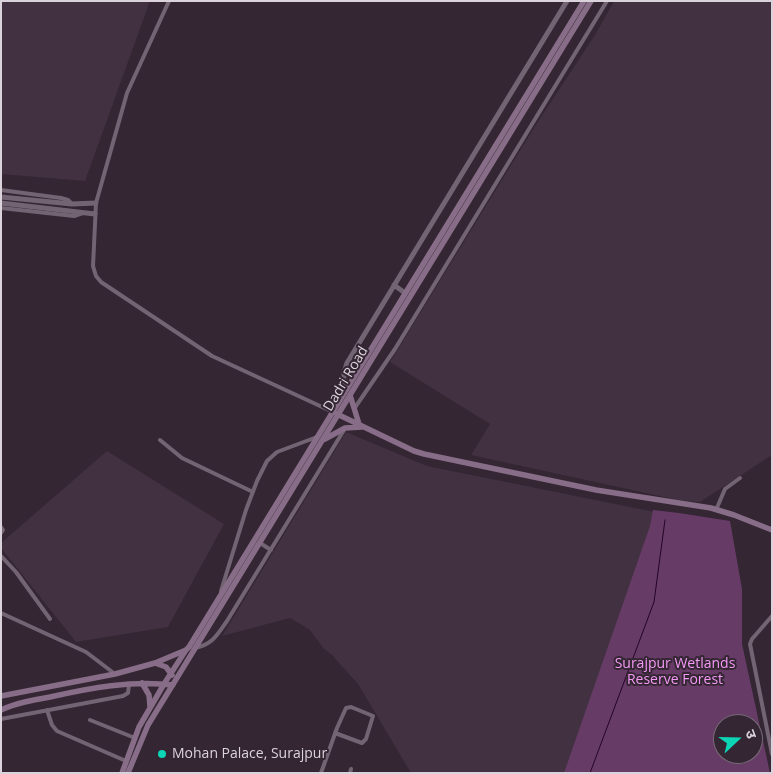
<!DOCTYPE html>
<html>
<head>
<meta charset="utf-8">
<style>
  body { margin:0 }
  #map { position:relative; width:773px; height:774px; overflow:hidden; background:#342633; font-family:"Open Sans","Noto Sans Devanagari",sans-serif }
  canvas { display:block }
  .frame { position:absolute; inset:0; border:2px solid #dbd3db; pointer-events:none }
  .north { position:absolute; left:713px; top:714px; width:50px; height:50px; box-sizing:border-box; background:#342633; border:1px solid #776b76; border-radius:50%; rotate:69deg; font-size:14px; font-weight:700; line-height:20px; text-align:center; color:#dbd3db }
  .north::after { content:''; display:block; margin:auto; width:18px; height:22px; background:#0bd5b5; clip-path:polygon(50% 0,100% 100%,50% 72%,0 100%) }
</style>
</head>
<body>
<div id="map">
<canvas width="773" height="774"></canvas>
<div class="frame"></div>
<div class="north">उ</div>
</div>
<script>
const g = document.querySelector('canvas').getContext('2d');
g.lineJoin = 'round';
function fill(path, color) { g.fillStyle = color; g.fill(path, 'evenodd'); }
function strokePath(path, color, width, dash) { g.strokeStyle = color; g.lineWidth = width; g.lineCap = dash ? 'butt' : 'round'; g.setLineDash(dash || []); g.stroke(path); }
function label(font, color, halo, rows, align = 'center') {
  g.font = font + ' "Open Sans",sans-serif'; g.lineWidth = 4; g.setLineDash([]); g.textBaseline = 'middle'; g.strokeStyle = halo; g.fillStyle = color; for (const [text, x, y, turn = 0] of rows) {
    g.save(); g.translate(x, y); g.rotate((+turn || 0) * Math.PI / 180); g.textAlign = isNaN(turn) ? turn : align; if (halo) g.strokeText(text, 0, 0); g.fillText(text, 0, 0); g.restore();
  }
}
const built = new Path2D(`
  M 1,1 L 150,1 L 85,181 L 1,174 Z
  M 614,1 L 772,1 L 772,455 L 700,502 L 678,500 L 471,455 L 490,424 L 390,362 L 535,126 L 595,35 Z
  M 346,432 L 427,466 L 660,513 L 565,773 L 411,773 L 358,684 L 331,654 L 324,649 L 310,630 L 290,618 L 222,636 Z
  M 107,451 L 224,524 L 168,627 L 76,642 L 1,548 L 1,543 Z`);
const green = new Path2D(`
  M 653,510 L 679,513 L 730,521 L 742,589 L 742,644 L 770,773 L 564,773 L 650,526 ZM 723,724 L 753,724 L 753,754 L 723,754 Z`);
const stream = new Path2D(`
  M 590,773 L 654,602 L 665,520`);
const minor = new Path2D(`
  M 169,1 L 127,93 L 96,203 L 93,266 L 96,276 L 101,282 L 212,356 L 333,412
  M 1,190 L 61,198 L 68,200 L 72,204
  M 1,208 L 74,216 L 83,213
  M 354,409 L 395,349 L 607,1
  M 160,440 L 182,458 L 253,492
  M 716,510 L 725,489 L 740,478
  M 1,527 L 3,530 L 1,533
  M 260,543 L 271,550
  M 1,556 L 16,572 L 50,619
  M 221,591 L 246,510 L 257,481 L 267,461 L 277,452 L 317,437
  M 1,613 L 86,652 L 115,674
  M 772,616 L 752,639 L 750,644 L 772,754
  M 195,648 C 213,644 217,635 227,621 L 344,430
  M 47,710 L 52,725 L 57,731 L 126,761
  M 1,719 L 123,696 L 128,693 L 129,685
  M 90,720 L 135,738
  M 321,773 L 337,728 L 346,708 L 351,707 L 373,716 L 366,739 L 362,743 L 335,733
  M 350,773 L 351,769`);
const tertiary = new Path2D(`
  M 1,197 L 72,204 L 96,203
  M 1,203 L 95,214
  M 394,285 L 405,293
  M 343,395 L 344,373 L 347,363 L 567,1`);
const secondary = new Path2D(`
  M 350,395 L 359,424
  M 337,414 L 414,451 L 424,454 L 596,490 L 711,508 L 734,515 L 772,530
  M 325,439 L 345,428 L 362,427
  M 155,663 L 166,667 L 172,675
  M 142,683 L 149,695 L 150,707
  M 1,696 L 115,674 L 155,663 L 186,650 L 189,647 L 584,1
  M 1,710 C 16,703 33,700 50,697 C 90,688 132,680 173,685
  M 122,773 L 139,727 L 164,684 L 186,650
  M 128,773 L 148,725 L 175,681 L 591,1`);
const markers = [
  [162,754,5,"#0bd5b5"]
];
const streetNames = [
  ["Dadri Road",346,379,-59]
];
const parkNames = [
  ["Surajpur Wetlands",675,664],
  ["Reserve Forest",675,680]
];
const poiNames = [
  ["Mohan Palace, Surajpur",172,754]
];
fill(built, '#413141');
fill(green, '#663c67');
strokePath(stream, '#250426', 1);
strokePath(minor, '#736473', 4);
strokePath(tertiary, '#736473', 5);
strokePath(secondary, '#876d87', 5.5);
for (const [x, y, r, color] of markers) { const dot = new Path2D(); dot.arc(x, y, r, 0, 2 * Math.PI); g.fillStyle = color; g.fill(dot); strokePath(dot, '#342633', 2); }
label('14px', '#dbd3db', '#342633', streetNames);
label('14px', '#f499f5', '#342633', parkNames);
label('14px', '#dbd3db', '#342633', poiNames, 'left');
</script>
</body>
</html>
